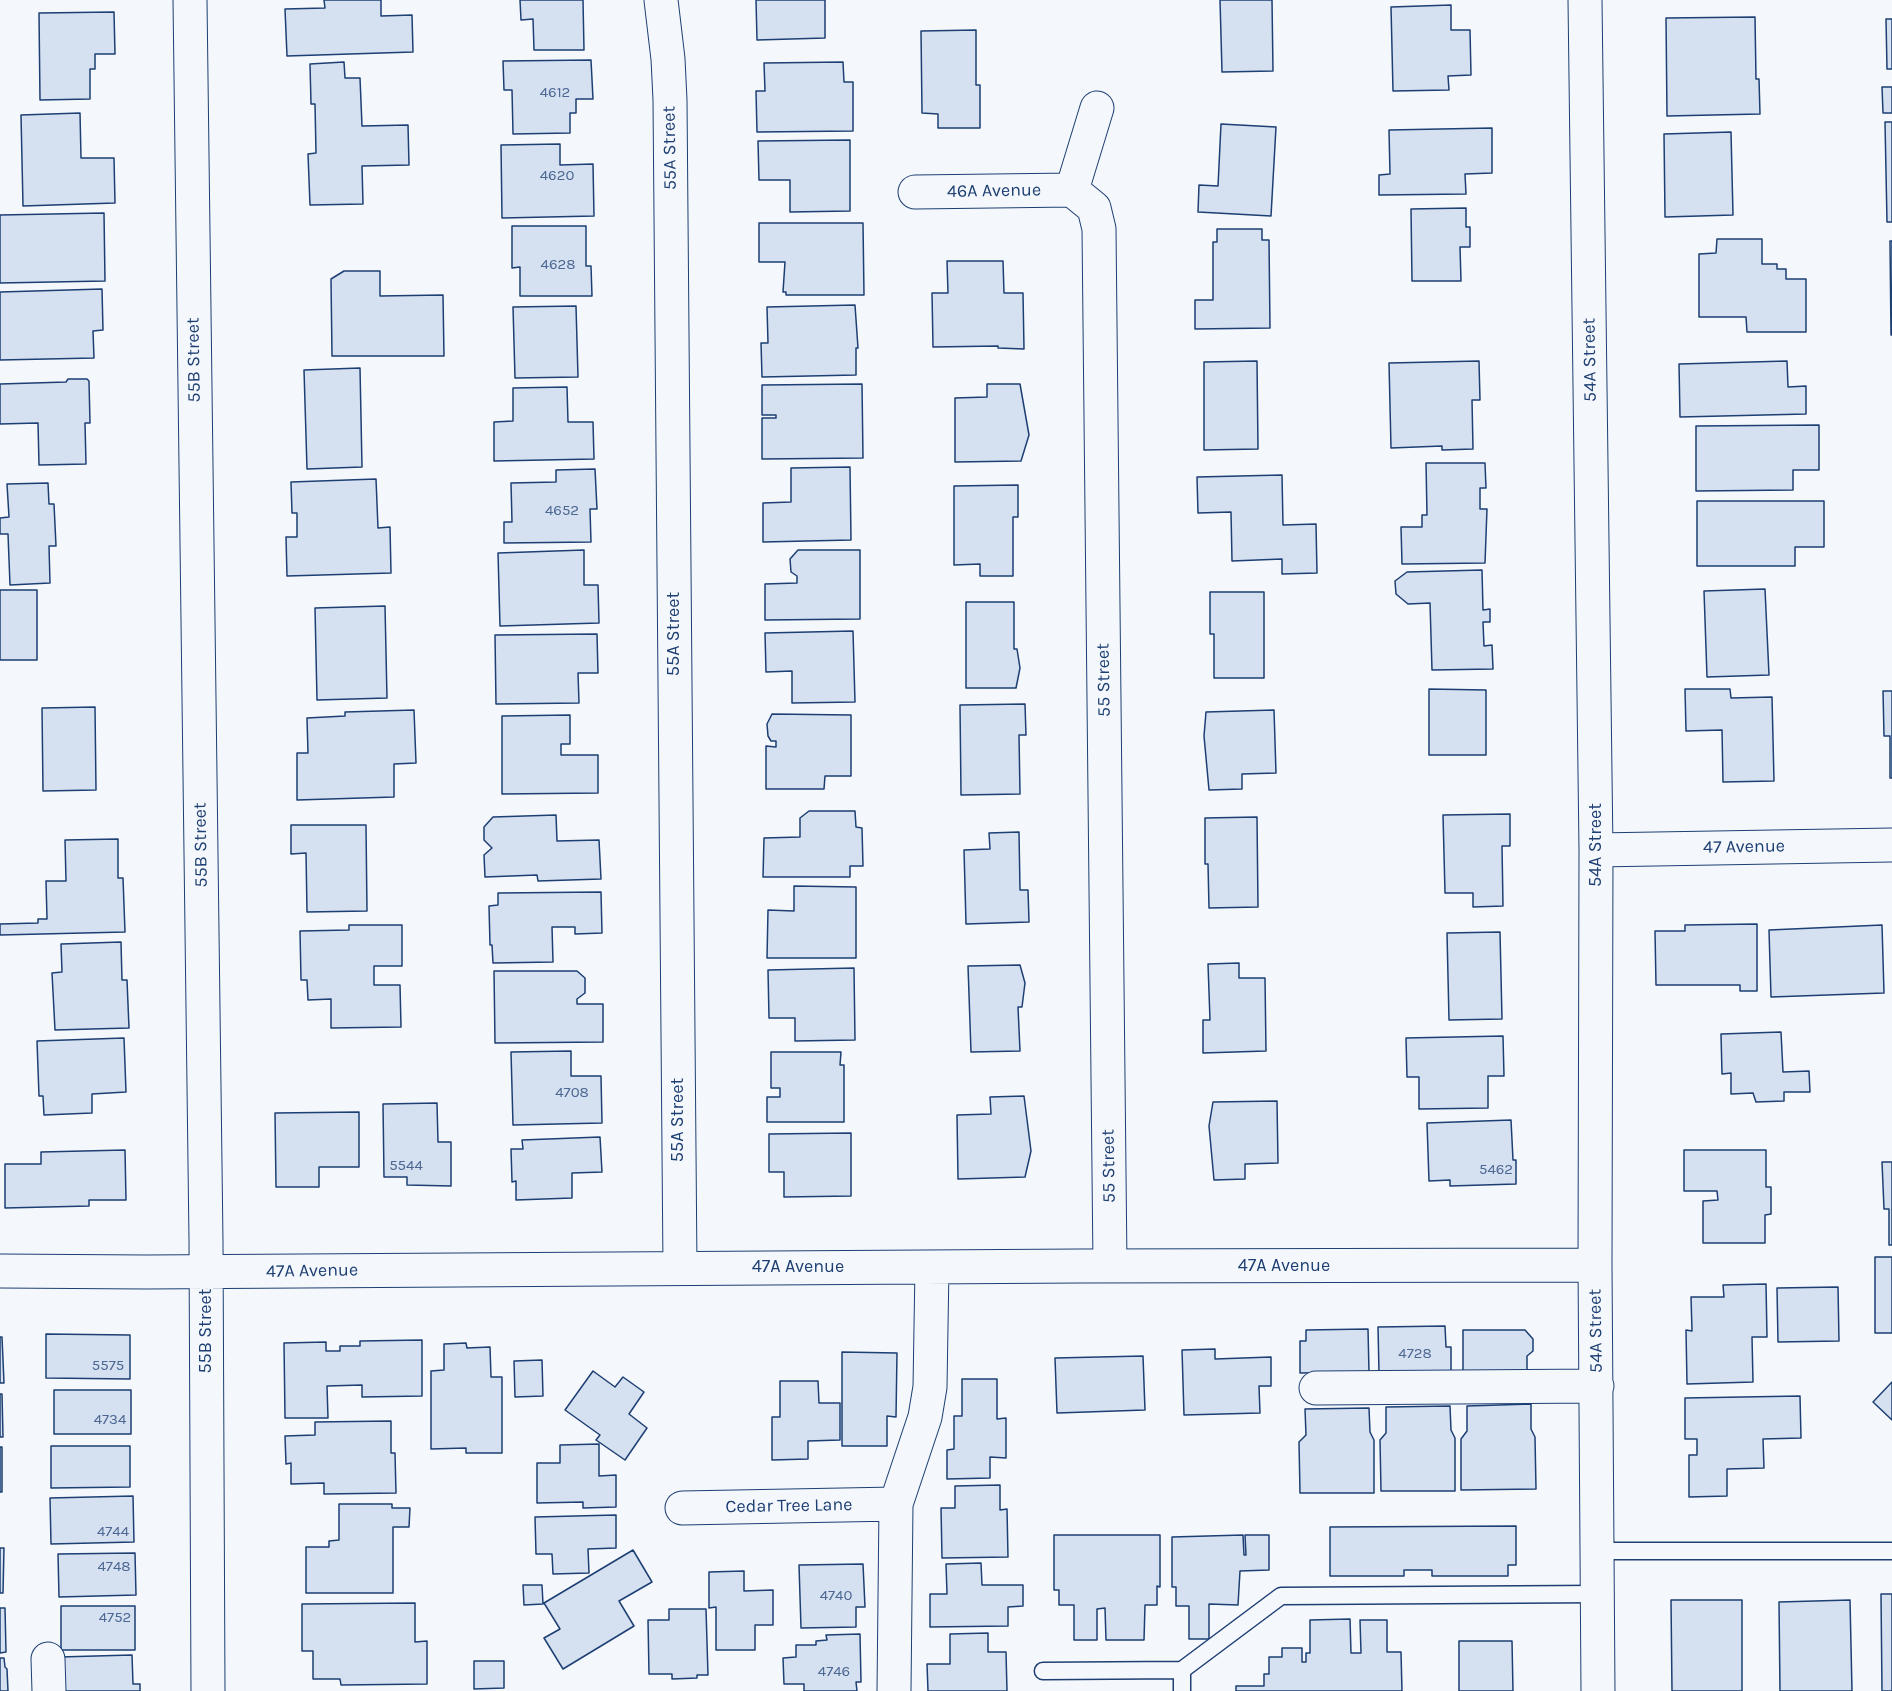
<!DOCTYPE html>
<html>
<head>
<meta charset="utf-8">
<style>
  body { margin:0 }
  canvas { display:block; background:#f4f7fb }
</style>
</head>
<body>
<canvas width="1892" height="1691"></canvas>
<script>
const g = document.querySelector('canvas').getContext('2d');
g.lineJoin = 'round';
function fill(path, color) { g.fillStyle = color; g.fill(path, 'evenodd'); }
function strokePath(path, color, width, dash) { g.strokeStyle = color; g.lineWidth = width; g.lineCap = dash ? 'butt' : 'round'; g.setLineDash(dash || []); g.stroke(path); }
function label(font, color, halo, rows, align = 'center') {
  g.font = font + ' Karla,sans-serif'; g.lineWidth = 4.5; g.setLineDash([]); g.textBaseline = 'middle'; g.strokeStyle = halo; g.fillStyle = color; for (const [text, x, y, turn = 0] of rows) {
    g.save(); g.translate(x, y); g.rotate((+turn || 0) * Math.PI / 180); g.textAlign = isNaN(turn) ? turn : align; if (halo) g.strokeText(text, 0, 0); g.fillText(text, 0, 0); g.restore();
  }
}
const building = new Path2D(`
  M 324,0 L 381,0 L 381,16 L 412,15 L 413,52 L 287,56 L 285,9 L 325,8 Z
  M 520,0 L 583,0 L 584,50 L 534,50 L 533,19 L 521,20 Z
  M 756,0 L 825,0 L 825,38 L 757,40 Z
  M 1220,0 L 1272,0 L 1273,71 L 1222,72 Z
  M 1451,5 L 1451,30 L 1470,30 L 1471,75 L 1448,76 L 1449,90 L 1393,91 L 1391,7 Z
  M 114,12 L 115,54 L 95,54 L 95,69 L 90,69 L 90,99 L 40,100 L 39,13 Z
  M 1755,17 L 1756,79 L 1759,79 L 1760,114 L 1667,116 L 1666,18 Z
  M 1886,19 L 1892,19 L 1892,69 L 1887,69 Z
  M 976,30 L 976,85 L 980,85 L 980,128 L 938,128 L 938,114 L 922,113 L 921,31 Z
  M 591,60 L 593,99 L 576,99 L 576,113 L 570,113 L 570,133 L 513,134 L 512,90 L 504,90 L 503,61 Z
  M 344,62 L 345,78 L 360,78 L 362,126 L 408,125 L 409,165 L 362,166 L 363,204 L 310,205 L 308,154 L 316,153 L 315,104 L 311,104 L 310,64 Z
  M 843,62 L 844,82 L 853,82 L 853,131 L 757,132 L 756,91 L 765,91 L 764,63 Z
  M 1882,87 L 1892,87 L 1892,113 L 1883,113 Z
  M 80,113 L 81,158 L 114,158 L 115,203 L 23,206 L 21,115 Z
  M 1885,122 L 1892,122 L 1892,222 L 1887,222 Z
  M 1221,124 L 1276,127 L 1271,216 L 1198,212 L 1199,185 L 1218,186 Z
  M 1492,128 L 1492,173 L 1465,174 L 1466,194 L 1379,195 L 1379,175 L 1390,174 L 1389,130 Z
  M 1731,132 L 1733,215 L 1665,217 L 1664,134 Z
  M 850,140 L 850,211 L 790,212 L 790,180 L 759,180 L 758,141 Z
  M 560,144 L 560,165 L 593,164 L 594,216 L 502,218 L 501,145 Z
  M 1466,208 L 1466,227 L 1470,227 L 1470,247 L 1460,247 L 1461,281 L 1412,281 L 1411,209 Z
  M 104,213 L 105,281 L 0,283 L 0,215 Z
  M 759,223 L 863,223 L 864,295 L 786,295 L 786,292 L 783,292 L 785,262 L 759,262 Z
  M 512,226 L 586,226 L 586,266 L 591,266 L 592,296 L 520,296 L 520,267 L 512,268 Z
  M 1217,229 L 1262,229 L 1262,240 L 1269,240 L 1270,328 L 1195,329 L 1195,300 L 1213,300 L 1213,242 L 1217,242 Z
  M 1717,239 L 1762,239 L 1762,264 L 1777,264 L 1777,269 L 1786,269 L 1786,279 L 1806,279 L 1806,332 L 1747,332 L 1746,317 L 1699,317 L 1699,254 L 1716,253 Z
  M 1890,241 L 1892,241 L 1892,335 L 1891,335 Z
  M 947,261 L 1003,261 L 1004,293 L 1023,293 L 1024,349 L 998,348 L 998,346 L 933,347 L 932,293 L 948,293 Z
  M 344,271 L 380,271 L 380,296 L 443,295 L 444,356 L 332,356 L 331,279 Z
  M 102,289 L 103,330 L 93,331 L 94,358 L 0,360 L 0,292 Z
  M 855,305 L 858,348 L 856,348 L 856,375 L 762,377 L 761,343 L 768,343 L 767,307 Z
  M 576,306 L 578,377 L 515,378 L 513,307 Z
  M 1257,361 L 1258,449 L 1204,450 L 1204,362 Z
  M 1479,361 L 1480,400 L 1472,400 L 1473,449 L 1442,450 L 1442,446 L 1391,448 L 1389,363 Z
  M 1787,361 L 1788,387 L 1806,386 L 1806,414 L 1680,417 L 1679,364 Z
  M 360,368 L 362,467 L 307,469 L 304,370 Z
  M 68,379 L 87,379 L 89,381 L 90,423 L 85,423 L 86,464 L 39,465 L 38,423 L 0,424 L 0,384 L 66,382 Z
  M 862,384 L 863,458 L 762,459 L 762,418 L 776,418 L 776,415 L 762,415 L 762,385 Z
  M 987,384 L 1020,384 L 1029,435 L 1021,461 L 955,462 L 955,398 L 987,397 Z
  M 567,387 L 568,422 L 593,422 L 594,459 L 494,461 L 494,422 L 513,421 L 513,388 Z
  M 1819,425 L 1819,470 L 1793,470 L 1793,490 L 1696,491 L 1696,426 Z
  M 1426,463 L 1485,463 L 1486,488 L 1480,488 L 1480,509 L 1487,509 L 1485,563 L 1402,564 L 1401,527 L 1422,527 L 1422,515 L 1427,515 Z
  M 850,467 L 851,540 L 763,542 L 763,503 L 791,502 L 791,468 Z
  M 595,469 L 597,509 L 590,509 L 591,542 L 504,543 L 504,522 L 512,522 L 511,483 L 556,482 L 556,470 Z
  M 1282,475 L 1283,525 L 1316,524 L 1317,573 L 1282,574 L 1282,559 L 1232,561 L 1231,512 L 1198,513 L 1197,477 Z
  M 376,479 L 378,528 L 390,527 L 391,573 L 287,576 L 286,537 L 297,537 L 297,513 L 292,513 L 291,482 Z
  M 48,483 L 49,504 L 54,504 L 56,546 L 49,546 L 50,583 L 10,585 L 8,534 L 0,534 L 0,518 L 9,517 L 7,484 Z
  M 1018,485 L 1018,517 L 1013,517 L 1013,576 L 980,576 L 980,564 L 954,565 L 954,486 Z
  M 1697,501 L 1824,501 L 1824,547 L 1795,547 L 1795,566 L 1697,566 Z
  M 584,550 L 584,585 L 598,585 L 599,623 L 500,626 L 498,553 Z
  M 798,550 L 860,550 L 860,619 L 765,620 L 765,584 L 797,583 L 797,576 L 791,572 L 790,559 Z
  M 1482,570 L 1483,610 L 1490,609 L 1490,622 L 1483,622 L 1484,646 L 1492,645 L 1493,669 L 1432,670 L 1430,603 L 1408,604 L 1396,594 L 1395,581 L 1407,572 Z
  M 1765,589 L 1769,675 L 1707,677 L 1704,591 Z
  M 0,590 L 37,590 L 37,660 L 0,660 Z
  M 1210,592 L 1264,592 L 1264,678 L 1214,678 L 1214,634 L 1210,634 Z
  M 966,602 L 1014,602 L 1014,649 L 1017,649 L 1020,668 L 1016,688 L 966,688 Z
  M 385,606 L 387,698 L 317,700 L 315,608 Z
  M 853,631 L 855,702 L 792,703 L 792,671 L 766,672 L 765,633 Z
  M 597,634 L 598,673 L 578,673 L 579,703 L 496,704 L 495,635 Z
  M 1429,689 L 1486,690 L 1486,755 L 1429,755 Z
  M 1685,689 L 1730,689 L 1731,698 L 1772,697 L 1774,781 L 1723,782 L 1722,730 L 1686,731 Z
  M 1883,691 L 1892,691 L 1892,778 L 1890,778 L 1890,736 L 1884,736 Z
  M 1025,704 L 1026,735 L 1019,735 L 1020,794 L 961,795 L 960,705 Z
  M 95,707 L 96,790 L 43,791 L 42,708 Z
  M 414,710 L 416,763 L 394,764 L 394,797 L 297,800 L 297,753 L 308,753 L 307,718 L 345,716 L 345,712 Z
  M 1274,710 L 1276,773 L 1242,774 L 1242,789 L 1209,790 L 1204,736 L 1206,712 Z
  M 772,714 L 851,715 L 851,776 L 825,776 L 824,789 L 766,789 L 766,746 L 776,747 L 776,741 L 771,741 L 768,736 L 767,724 Z
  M 570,715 L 570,744 L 561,744 L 561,755 L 598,755 L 598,793 L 502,794 L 502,716 Z
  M 809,811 L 855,811 L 856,827 L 862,828 L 863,866 L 850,866 L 850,877 L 763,877 L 764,838 L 800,837 L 800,818 Z
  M 1510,814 L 1510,846 L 1502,846 L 1503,906 L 1473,907 L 1473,893 L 1445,893 L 1443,815 Z
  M 556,815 L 557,841 L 599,840 L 601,879 L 538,881 L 537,875 L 485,877 L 484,855 L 492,848 L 484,840 L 484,827 L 493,817 Z
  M 1257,817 L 1258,907 L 1209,908 L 1208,864 L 1205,864 L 1205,818 Z
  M 291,825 L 366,825 L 367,911 L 307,912 L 306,853 L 291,854 Z
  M 1019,832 L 1020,890 L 1028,890 L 1029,922 L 966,924 L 964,850 L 990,849 L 989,833 Z
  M 118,839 L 118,878 L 123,878 L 125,932 L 0,935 L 0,924 L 38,923 L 38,919 L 47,919 L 46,881 L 66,881 L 65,840 Z
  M 794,886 L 856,887 L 856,958 L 767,958 L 768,910 L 794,911 Z
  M 601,892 L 602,933 L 575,934 L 575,927 L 552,927 L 553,962 L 493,963 L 492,945 L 490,945 L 489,906 L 498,905 L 498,893 Z
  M 1757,924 L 1757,991 L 1740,991 L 1740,985 L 1656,985 L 1655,931 L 1685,931 L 1685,925 Z
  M 349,925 L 402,925 L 402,966 L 374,966 L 374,985 L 400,985 L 401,1027 L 331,1028 L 331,999 L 308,1000 L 307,980 L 301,980 L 300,931 L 349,930 Z
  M 1882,925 L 1884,993 L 1771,997 L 1769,930 Z
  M 1500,932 L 1502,1019 L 1449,1020 L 1447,933 Z
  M 121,942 L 122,980 L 127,980 L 129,1028 L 55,1030 L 52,973 L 62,972 L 61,944 Z
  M 1239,963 L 1239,978 L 1265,978 L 1266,1051 L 1203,1053 L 1203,1020 L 1210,1020 L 1208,964 Z
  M 1020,965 L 1025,983 L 1022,1007 L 1018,1007 L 1020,1051 L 971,1052 L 968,966 Z
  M 854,968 L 855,1040 L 795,1041 L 795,1018 L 769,1018 L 768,970 Z
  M 494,971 L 577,971 L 585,978 L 585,993 L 577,999 L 577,1004 L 603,1004 L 603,1042 L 495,1043 Z
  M 1781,1032 L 1783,1072 L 1809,1071 L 1810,1092 L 1784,1092 L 1784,1101 L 1756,1102 L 1753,1093 L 1731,1094 L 1731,1073 L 1722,1074 L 1721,1034 Z
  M 1503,1036 L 1504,1076 L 1488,1076 L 1488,1108 L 1419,1109 L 1419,1077 L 1407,1077 L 1406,1038 Z
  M 124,1038 L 126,1092 L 92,1094 L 92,1113 L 44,1115 L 43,1096 L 39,1096 L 37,1041 Z
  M 571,1051 L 571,1076 L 601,1076 L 602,1123 L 513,1125 L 511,1052 Z
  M 771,1052 L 841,1052 L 840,1065 L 844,1065 L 844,1122 L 767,1122 L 767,1097 L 780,1097 L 780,1088 L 771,1088 Z
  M 1024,1096 L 1031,1151 L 1025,1177 L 958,1179 L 957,1115 L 991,1114 L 990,1097 Z
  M 1277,1101 L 1278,1163 L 1245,1164 L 1245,1179 L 1214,1180 L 1209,1126 L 1213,1102 Z
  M 437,1103 L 438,1142 L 451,1142 L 451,1186 L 407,1185 L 407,1177 L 384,1177 L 383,1104 Z
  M 359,1112 L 359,1167 L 319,1167 L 319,1187 L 276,1187 L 275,1113 Z
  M 1511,1120 L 1513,1160 L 1516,1160 L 1516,1184 L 1450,1186 L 1450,1180 L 1429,1181 L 1427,1123 Z
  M 851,1133 L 851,1196 L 784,1197 L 784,1172 L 769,1172 L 769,1134 Z
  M 600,1137 L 602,1172 L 572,1173 L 572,1198 L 516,1200 L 516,1181 L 512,1182 L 511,1149 L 523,1149 L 522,1140 Z
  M 125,1150 L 126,1200 L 89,1200 L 89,1206 L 5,1208 L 5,1164 L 41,1164 L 41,1152 Z
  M 1684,1150 L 1766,1150 L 1766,1187 L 1771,1187 L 1771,1214 L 1765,1215 L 1765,1243 L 1703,1243 L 1703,1201 L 1718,1200 L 1717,1191 L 1684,1191 Z
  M 1882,1162 L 1892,1162 L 1892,1245 L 1889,1245 L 1889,1209 L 1884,1209 Z
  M 1875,1257 L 1892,1257 L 1892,1333 L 1875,1333 Z
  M 1766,1284 L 1767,1337 L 1752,1337 L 1753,1382 L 1687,1384 L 1686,1330 L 1692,1331 L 1691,1297 L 1724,1297 L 1723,1285 Z
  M 1838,1287 L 1839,1341 L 1778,1342 L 1777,1288 Z
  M 1445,1326 L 1446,1347 L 1451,1347 L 1451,1371 L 1379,1373 L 1378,1327 Z
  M 1368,1329 L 1369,1372 L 1300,1373 L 1300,1341 L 1306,1341 L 1306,1330 Z
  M 1463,1330 L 1525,1330 L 1533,1339 L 1533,1351 L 1527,1356 L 1527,1373 L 1463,1373 Z
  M 46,1334 L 130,1335 L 130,1379 L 46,1378 Z
  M 0,1337 L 2,1337 L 4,1383 L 0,1383 Z
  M 422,1340 L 422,1396 L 362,1397 L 362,1385 L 327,1386 L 328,1418 L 285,1418 L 284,1343 L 326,1342 L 326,1351 L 340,1351 L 340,1346 L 360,1346 L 360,1341 Z
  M 466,1343 L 467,1348 L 490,1347 L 491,1377 L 502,1377 L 502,1453 L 466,1453 L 466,1448 L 431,1449 L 431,1371 L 444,1370 L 444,1344 Z
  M 1215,1349 L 1215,1359 L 1271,1357 L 1271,1386 L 1259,1386 L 1260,1413 L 1184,1415 L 1182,1350 Z
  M 842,1352 L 897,1353 L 896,1417 L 887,1416 L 887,1446 L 842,1446 Z
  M 1143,1356 L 1145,1410 L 1057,1413 L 1055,1358 Z
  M 542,1360 L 543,1396 L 515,1397 L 514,1361 Z
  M 593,1371 L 615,1387 L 623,1377 L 644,1392 L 629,1414 L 647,1428 L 625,1460 L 596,1440 L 600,1435 L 565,1410 Z
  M 962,1379 L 997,1379 L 997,1419 L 1006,1418 L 1006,1458 L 990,1457 L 990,1478 L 947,1479 L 947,1450 L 954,1449 L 954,1416 L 962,1416 Z
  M 780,1381 L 818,1381 L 819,1403 L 840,1403 L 840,1440 L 808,1441 L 808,1459 L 772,1460 L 772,1417 L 780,1417 Z
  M 1892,1382 L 1892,1420 L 1873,1402 Z
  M 54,1390 L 131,1390 L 131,1434 L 54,1434 Z
  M 0,1394 L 2,1394 L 3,1437 L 0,1437 Z
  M 1800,1396 L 1801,1438 L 1763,1439 L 1764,1468 L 1727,1469 L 1727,1496 L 1689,1497 L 1689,1455 L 1697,1455 L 1697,1439 L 1685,1439 L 1685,1398 Z
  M 1531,1404 L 1531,1429 L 1535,1437 L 1536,1489 L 1461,1490 L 1461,1439 L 1467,1431 L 1467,1406 Z
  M 1450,1406 L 1451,1430 L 1455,1438 L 1455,1491 L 1381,1491 L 1380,1440 L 1386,1433 L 1386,1407 Z
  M 1369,1408 L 1370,1432 L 1374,1440 L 1374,1493 L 1300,1493 L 1299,1442 L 1306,1435 L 1305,1409 Z
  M 391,1421 L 391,1453 L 395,1453 L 396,1493 L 324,1494 L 324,1483 L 291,1484 L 291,1463 L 286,1464 L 285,1436 L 315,1435 L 315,1422 Z
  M 599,1444 L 599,1476 L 616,1475 L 616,1507 L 583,1508 L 583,1502 L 537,1503 L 537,1463 L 560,1463 L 560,1445 Z
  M 51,1446 L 130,1446 L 130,1487 L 51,1488 Z
  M 0,1447 L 2,1447 L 2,1492 L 0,1492 Z
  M 1000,1485 L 1000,1510 L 1007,1509 L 1008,1557 L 942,1558 L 941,1508 L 955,1508 L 955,1486 Z
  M 133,1496 L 134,1542 L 51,1544 L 50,1498 Z
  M 339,1504 L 392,1504 L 392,1508 L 410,1508 L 409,1527 L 393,1527 L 393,1593 L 306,1593 L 306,1547 L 329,1547 L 329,1541 L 339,1540 Z
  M 616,1515 L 616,1548 L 588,1549 L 589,1573 L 553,1574 L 552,1554 L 536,1554 L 535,1517 Z
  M 1516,1526 L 1516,1565 L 1508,1565 L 1508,1576 L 1432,1576 L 1432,1570 L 1404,1570 L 1404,1576 L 1330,1576 L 1330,1527 Z
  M 1054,1535 L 1160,1535 L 1160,1587 L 1157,1586 L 1157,1605 L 1145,1605 L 1144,1640 L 1106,1640 L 1105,1608 L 1097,1609 L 1097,1640 L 1074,1640 L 1074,1605 L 1059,1605 L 1059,1590 L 1054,1590 Z
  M 1243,1535 L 1244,1555 L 1246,1555 L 1245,1535 L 1269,1535 L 1269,1570 L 1240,1571 L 1238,1605 L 1209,1604 L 1209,1639 L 1189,1639 L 1189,1606 L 1176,1606 L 1176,1587 L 1172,1587 L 1172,1537 Z
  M 0,1548 L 4,1548 L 3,1593 L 0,1593 Z
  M 633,1550 L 652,1582 L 619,1601 L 634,1626 L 563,1669 L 544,1638 L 560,1629 L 544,1603 Z
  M 135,1553 L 136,1595 L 59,1597 L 58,1554 Z
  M 981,1563 L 982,1585 L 1023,1585 L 1023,1606 L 1008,1607 L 1008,1626 L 930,1627 L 930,1594 L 947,1594 L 946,1564 Z
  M 863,1564 L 865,1607 L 856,1607 L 856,1627 L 801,1628 L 799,1565 Z
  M 744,1571 L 744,1591 L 773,1590 L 773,1625 L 755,1625 L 755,1650 L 716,1650 L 716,1607 L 709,1608 L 709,1572 Z
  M 523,1585 L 542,1585 L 543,1604 L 524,1605 Z
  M 1881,1594 L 1892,1594 L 1892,1691 L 1882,1691 Z
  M 1671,1600 L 1742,1600 L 1742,1691 L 1672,1691 Z
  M 1850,1600 L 1852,1691 L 1780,1691 L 1779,1602 Z
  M 415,1603 L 415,1642 L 427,1641 L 427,1684 L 341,1685 L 340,1679 L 313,1679 L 313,1651 L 302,1651 L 302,1604 Z
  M 61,1606 L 135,1606 L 135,1650 L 61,1650 Z
  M 0,1608 L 5,1608 L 6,1652 L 0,1653 Z
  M 669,1609 L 706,1609 L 708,1675 L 697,1675 L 697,1678 L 672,1679 L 672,1674 L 649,1674 L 648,1620 L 669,1620 Z
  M 1350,1619 L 1351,1653 L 1361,1653 L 1360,1620 L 1387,1620 L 1387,1652 L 1401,1652 L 1402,1691 L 1236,1691 L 1236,1686 L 1264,1686 L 1264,1674 L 1269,1674 L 1269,1657 L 1282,1657 L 1282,1648 L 1302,1648 L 1302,1662 L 1306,1662 L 1306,1653 L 1310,1653 L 1310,1620 Z
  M 988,1633 L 988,1652 L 1006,1652 L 1007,1691 L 928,1691 L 927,1664 L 950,1664 L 950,1634 Z
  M 860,1634 L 861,1682 L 856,1682 L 857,1691 L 804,1691 L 804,1684 L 784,1684 L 783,1658 L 796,1657 L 796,1645 L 816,1645 L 816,1641 L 827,1640 L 826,1635 Z
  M 1459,1641 L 1512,1641 L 1513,1691 L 1459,1691 Z
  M 132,1655 L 133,1684 L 140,1684 L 140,1691 L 60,1691 L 59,1657 Z
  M 0,1658 L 4,1658 L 5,1667 L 7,1669 L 8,1691 L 0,1691 Z
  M 474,1661 L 504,1661 L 504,1688 L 474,1689 Z`);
const lane = new Path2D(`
  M 1598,1551 L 1892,1551
  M 1043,1671 L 1182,1670
  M 1182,1691 L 1182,1670 L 1281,1596 L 1599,1594`);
const street = new Path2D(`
  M 190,0 L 206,1240 L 208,1691
  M 661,0 L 668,59 L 670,100 L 680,1268
  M 1585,0 L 1596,850 L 1595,1265 L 1598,1691
  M 1072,190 L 1094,208 L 1099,229 L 1110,1266
  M 1072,190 L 1097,108
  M 915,192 L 1072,190
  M 1596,850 L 1892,845
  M 0,1271 L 146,1272 L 1080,1266 L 1595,1265
  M 1316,1388 L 1597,1386
  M 682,1508 L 896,1504
  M 48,1659 L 49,1691
  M 894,1691 L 896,1504 L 925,1417 L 930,1387 L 932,1267`);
const numberNames = [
  ["4612",555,93],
  ["4620",557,176],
  ["4628",558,265],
  ["4652",562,511],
  ["4708",572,1093],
  ["5544",406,1166],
  ["5462",1496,1170],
  ["4728",1415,1354],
  ["5575",108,1366],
  ["4734",110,1420],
  ["4744",113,1532],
  ["4748",114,1567],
  ["4740",836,1596],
  ["4752",115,1618],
  ["4746",834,1672]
];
const streetNames = [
  ["55A Street",670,148,-91],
  ["46A Avenue",994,191,-1],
  ["55B Street",194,360,-91],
  ["54A Street",1590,360,-91],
  ["55A Street",674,634,-90],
  ["55 Street",1104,680,-91],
  ["55B Street",201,845,-91],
  ["54A Street",1596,845,-90],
  ["47 Avenue",1744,847,-1],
  ["55A Street",678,1120,-90],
  ["55 Street",1109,1166,-91],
  ["47A Avenue",1284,1266],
  ["47A Avenue",798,1267],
  ["47A Avenue",312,1271,-1],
  ["55B Street",206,1331,-90],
  ["54A Street",1596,1331,-91],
  ["Cedar Tree Lane",789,1506,-1]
];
fill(building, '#d5e0f0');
strokePath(building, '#1d3f73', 1.5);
strokePath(lane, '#1d3f73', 19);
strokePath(street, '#1d3f73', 35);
strokePath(lane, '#f4f7fb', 16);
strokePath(street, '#f4f7fb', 33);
label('15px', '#4b6792', null, numberNames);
label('18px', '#1d3f73', '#f4f7fb', streetNames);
</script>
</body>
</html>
